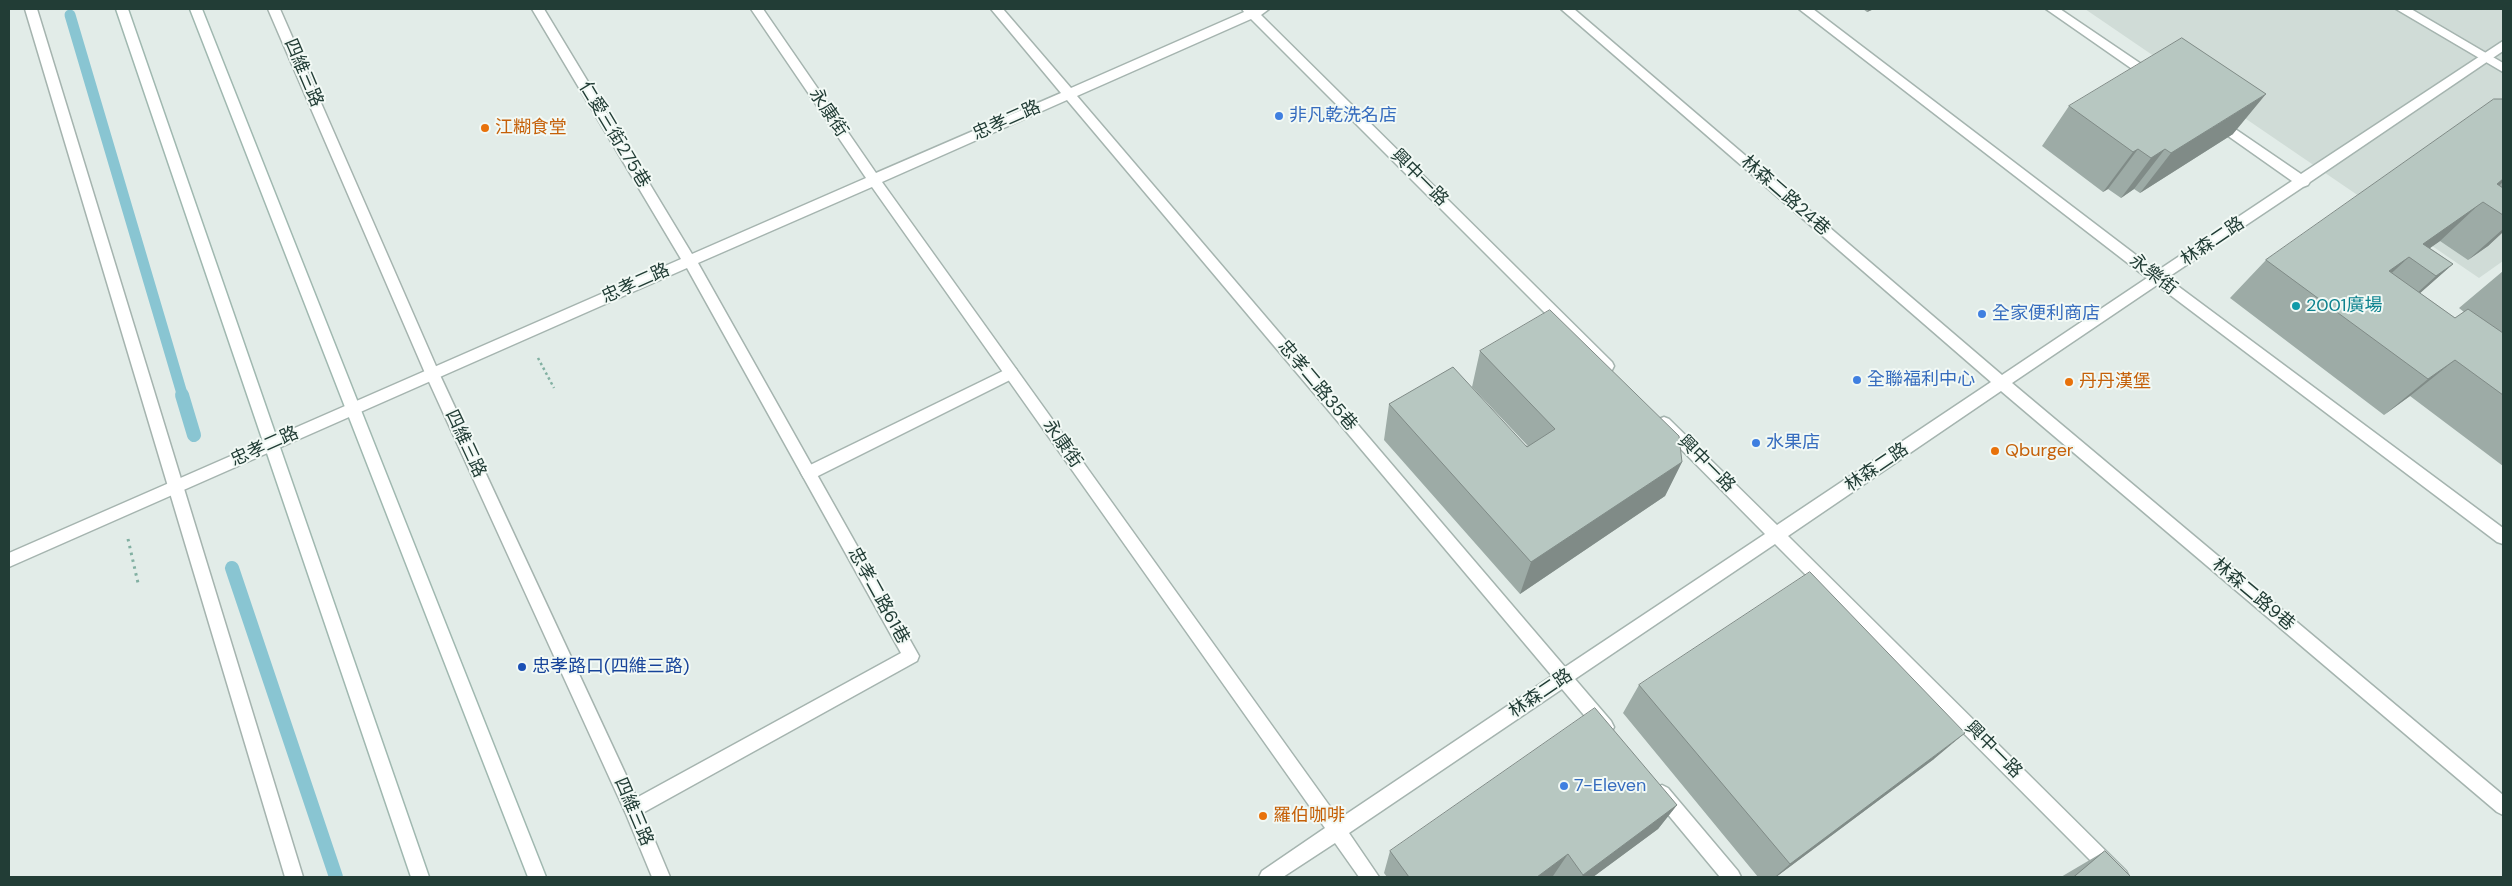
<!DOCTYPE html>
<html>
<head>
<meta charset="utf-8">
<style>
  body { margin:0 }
  #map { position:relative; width:2512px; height:886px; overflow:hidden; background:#e2ece8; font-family:"DM Sans",sans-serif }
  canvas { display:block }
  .frame { position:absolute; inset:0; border:10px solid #223d36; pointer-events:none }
</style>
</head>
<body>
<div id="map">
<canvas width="2512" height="886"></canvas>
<div class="frame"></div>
</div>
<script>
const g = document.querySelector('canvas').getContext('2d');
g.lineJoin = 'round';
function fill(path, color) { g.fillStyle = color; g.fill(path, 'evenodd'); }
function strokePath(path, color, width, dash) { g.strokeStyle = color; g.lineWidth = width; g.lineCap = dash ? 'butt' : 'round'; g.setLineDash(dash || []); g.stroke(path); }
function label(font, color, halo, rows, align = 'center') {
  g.font = font + ' "DM Sans","Noto Sans TC",sans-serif'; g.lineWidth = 4; g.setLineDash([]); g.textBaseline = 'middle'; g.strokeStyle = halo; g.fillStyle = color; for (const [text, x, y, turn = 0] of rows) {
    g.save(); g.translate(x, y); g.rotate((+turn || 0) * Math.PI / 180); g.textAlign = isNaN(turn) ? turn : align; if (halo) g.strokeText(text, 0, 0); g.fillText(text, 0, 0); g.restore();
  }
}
const built = new Path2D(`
  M 2085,9 L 2503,9 L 2503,261 L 2479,278 Z`);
const streamFar1 = new Path2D(`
  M 70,15 L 183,397`);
const stream = new Path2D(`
  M 182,395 L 194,435
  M 232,568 L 336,877`);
const pathFar1 = new Path2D(`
  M 538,358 L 554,388`);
const path = new Path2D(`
  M 128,539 L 138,583`);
const service = new Path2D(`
  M 1011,367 L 1016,369 L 1018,373 L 1016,377 L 814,478 L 809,479 L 804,478 L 801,473 L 804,468 Z`);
const minor = new Path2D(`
  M 532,9 L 544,9 L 692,254 L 866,178 L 751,9 L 763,9 L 876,173 L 1061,93 L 991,9 L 1003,9 L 1071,88 L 1244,12 L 1242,9 L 1269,9 L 1261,15 L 1612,362 L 1614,366 L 1612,370 L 1602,370 L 1251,19 L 1077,96 L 1565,667 L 1765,534 L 1659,427 L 1657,423 L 1659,419 L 1664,417 L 1669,419 L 1777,525 L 1991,382 L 1561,9 L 1574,9 L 2002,375 L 2147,278 L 1799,9 L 1813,9 L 2157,271 L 2292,181 L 2214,126 L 2212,123 L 2214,120 L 2222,120 L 2301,174 L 2503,41 L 2503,51 L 2310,182 L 2308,185 L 2303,187 L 2167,278 L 2503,528 L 2503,544 L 2497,542 L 2157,285 L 2012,383 L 2503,795 L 2503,815 L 2497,812 L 2001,391 L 1788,536 L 2126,871 L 2129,877 L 2107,877 L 1775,544 L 1575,679 L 1611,721 L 1614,727 L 1611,733 L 1605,735 L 1599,733 L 1562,689 L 1349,833 L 1379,877 L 1359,877 L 1335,843 L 1283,877 L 1259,877 L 1262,871 L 1325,828 L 872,187 L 698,263 L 919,656 L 917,661 L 639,815 L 633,818 L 627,815 L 624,809 L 627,803 L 901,653 L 687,268 L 9,567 L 9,553 L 681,259 ZM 1067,100 L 1552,676 L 1339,819 L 882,182 Z
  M 2046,9 L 2060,9 L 2156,74 L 2158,77 L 2156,80 L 2148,80 Z
  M 1662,785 L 1668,788 L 1738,871 L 1741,877 L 1720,877 L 1656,800 L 1653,794 L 1656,788 Z`);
const tertiary = new Path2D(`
  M 25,9 L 37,9 L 303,877 L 285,877 Z
  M 268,9 L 280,9 L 439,373 L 639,803 L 670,877 L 652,877 L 626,814 L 425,373 Z
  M 2396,9 L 2411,9 L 2503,63 L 2503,72 Z`);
const secondary = new Path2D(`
  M 116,9 L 128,9 L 429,877 L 411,877 Z
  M 190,9 L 202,9 L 546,877 L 528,877 Z`);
const wall = new Path2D(`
  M 1863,9 L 1874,9 L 1867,12 Z
  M 2503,99 L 2503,232 L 2488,246 L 2468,260 L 2440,241 L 2430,248 L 2453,264 L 2420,293 L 2455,318 L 2464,312 L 2459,308 L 2503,271 L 2503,466 L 2410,396 L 2384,415 L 2230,298 L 2266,260 Z
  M 2069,106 L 2233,134 L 2140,193 L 2134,189 L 2121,198 L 2108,189 L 2103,192 L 2042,146 Z
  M 1480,351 L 1682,462 L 1665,496 L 1520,594 L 1384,440 L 1389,404 L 1528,446 L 1472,387 Z
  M 1639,685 L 1934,759 L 1776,877 L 1758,877 L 1623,713 Z
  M 1677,805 L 1658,829 L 1593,877 L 1554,877 L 1553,876 L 1552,877 L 1387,877 L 1384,873 L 1390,851 Z
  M 2105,851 L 2131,877 L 2061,877 L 2066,874 Z`);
const shadedWall = new Path2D(`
  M 1869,9 L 1874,9 L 1867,12 Z
  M 2266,94 L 2233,134 L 2140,193 L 2171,153 Z
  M 2138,149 L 2108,189 L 2103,192 L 2133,152 Z
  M 2165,149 L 2134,189 L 2121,198 L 2151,158 Z
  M 2503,179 L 2503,182 L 2440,241 L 2413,260 L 2409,257 L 2368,295 L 2389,271 Z
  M 2503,229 L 2503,232 L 2488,246 L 2468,260 Z
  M 2453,264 L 2410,302 L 2394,314 L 2436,276 Z
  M 2455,360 L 2410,396 L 2384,415 L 2428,379 Z
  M 1682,462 L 1665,496 L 1520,594 L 1531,562 Z
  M 1965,733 L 1934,759 L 1776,877 L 1775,877 L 1790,864 Z
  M 1677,805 L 1658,829 L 1593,877 L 1581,877 L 1583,875 Z
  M 1568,854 L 1553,876 L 1552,877 L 1537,877 Z`);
const building = new Path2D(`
  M 2182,38 L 2266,94 L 2171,153 L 2165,149 L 2151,158 L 2138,149 L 2133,152 L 2069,106 Z
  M 2494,99 L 2503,99 L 2503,179 L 2497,184 L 2503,188 L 2503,215 L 2483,202 L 2423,244 L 2453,264 L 2436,276 L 2409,257 L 2389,271 L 2455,318 L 2468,309 L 2503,333 L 2503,395 L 2455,360 L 2428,379 L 2266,260 Z
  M 1550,310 L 1679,436 L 1682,462 L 1531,562 L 1389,404 L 1453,367 L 1527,447 L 1555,429 L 1480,351 Z
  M 1810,572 L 1965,733 L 1790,864 L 1639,685 Z
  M 1595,708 L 1677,805 L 1583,875 L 1568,854 L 1537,877 L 1409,877 L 1390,851 Z
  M 2105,851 L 2131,877 L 2074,877 Z`);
const markers = [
  [1279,116,5,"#3f7fe0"],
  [485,128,5,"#e8710a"],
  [2296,306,5,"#0f9aa8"],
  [1982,314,5,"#3f7fe0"],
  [1857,380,5,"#3f7fe0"],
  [2069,382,5,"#e8710a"],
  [1756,443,5,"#3f7fe0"],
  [1995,451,5,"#e8710a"],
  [522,667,5,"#1a4fb4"],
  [1564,786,5,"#3f7fe0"],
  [1263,816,5,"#e8710a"]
];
const streetNames = [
  ["四維三路",303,73,67],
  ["永康街",828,113,56],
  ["忠孝二路",1007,121,-24],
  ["仁愛三街275巷",614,135,59],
  ["興中一路",1419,178,45],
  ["林森二路24巷",1785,196,41],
  ["林森二路",2213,242,-34],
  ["永樂街",2153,275,37],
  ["忠孝二路",636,284,-24],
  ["忠孝二路35巷",1317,386,50],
  ["四維三路",465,444,65],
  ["永康街",1062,444,55],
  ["忠孝二路",265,447,-24],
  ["興中一路",1706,464,45],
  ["林森二路",1877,468,-34],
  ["林森二路9巷",2253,595,40],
  ["忠孝二路61巷",878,596,61],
  ["林森二路",1541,694,-34],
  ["興中一路",1993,750,45],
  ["四維三路",633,812,67]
];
const shopNames = [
  ["非凡乾洗名店",1289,116],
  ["全家便利商店",1992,314],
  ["全聯福利中心",1867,380],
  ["水果店",1766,443],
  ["7-Eleven",1574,786]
];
const foodNames = [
  ["江糊食堂",495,128],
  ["丹丹漢堡",2079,382],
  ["Qburger",2005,451],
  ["羅伯咖啡",1273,816]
];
const cultureNames = [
  ["2001廣場",2306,306]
];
const transitNames = [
  ["忠孝路口(四維三路)",532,667]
];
fill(built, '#d0dcd7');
strokePath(streamFar1, '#89c5d2', 11);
strokePath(stream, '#89c5d2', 14);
strokePath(service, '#a5b4af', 3);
strokePath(minor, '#a5b4af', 3);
strokePath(tertiary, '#a5b4af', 3);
strokePath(secondary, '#a0b8b0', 3);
strokePath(pathFar1, '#82b0a2', 2.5, [2.5, 3]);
strokePath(path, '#82b0a2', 3, [2.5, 4.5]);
fill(service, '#fff');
fill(minor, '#fff');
fill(tertiary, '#fff');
fill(secondary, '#fff');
fill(wall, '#9daba6');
fill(shadedWall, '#808b87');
fill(building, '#b7c7c1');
strokePath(building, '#808b87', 1);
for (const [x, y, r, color] of markers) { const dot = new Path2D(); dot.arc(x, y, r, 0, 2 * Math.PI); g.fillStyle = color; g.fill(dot); strokePath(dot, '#f2f9f5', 2); }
label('18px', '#223d36', '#f2f9f5', streetNames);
label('18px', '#366cbe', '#f2f9f5', shopNames, 'left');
label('18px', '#c56008', '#f2f9f5', foodNames, 'left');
label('18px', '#0d838f', '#f2f9f5', cultureNames, 'left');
label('18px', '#164399', '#f2f9f5', transitNames, 'left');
</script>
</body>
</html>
